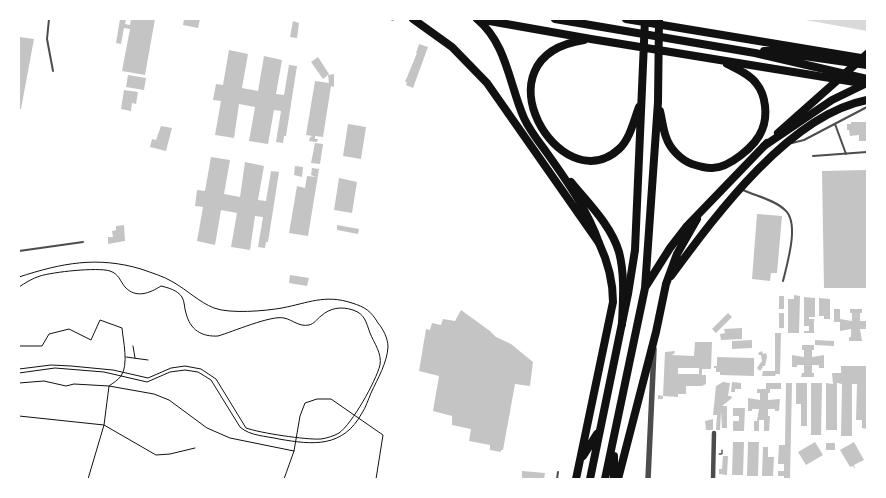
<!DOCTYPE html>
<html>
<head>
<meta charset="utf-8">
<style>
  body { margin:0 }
  #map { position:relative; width:886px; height:498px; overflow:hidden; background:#fff; font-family:Helvetica,sans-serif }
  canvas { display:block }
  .frame { position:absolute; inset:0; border:20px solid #fff; pointer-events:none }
</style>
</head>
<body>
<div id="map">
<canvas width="886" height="498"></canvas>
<div class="frame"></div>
</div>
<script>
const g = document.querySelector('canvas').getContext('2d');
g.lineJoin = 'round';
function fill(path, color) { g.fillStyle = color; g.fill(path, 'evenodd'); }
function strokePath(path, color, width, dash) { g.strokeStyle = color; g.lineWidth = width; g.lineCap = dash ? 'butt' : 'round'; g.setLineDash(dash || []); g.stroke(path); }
const water = new Path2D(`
  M 800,19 L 867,19 L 867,31 Z`);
const building = new Path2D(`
  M 120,19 L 126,19 L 125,24 L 130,25 L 131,19 L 155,19 L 145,75 L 122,71 L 130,29 L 124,28 L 121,44 L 116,43 Z
  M 184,19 L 200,19 L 198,28 L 183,25 Z
  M 293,21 L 299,23 L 297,38 L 290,37 Z
  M 19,37 L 34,39 L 21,109 L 19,109 Z
  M 419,44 L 428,47 L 413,88 L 406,85 L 407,82 L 405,82 L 417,53 L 416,53 Z
  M 229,50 L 248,54 L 242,88 L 258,91 L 264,56 L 282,60 L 276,94 L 284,95 L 289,65 L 297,66 L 286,136 L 284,136 L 283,143 L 276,142 L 281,111 L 274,110 L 268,144 L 249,141 L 255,107 L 239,104 L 234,138 L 215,135 L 221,101 L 213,100 L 216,84 L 223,85 Z
  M 318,57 L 329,74 L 323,79 L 311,62 Z
  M 334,74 L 334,87 L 331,86 L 323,137 L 315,136 L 315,139 L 318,139 L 317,142 L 309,141 L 310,137 L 313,136 L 306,135 L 315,81 L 329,83 L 328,75 Z
  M 128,75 L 146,78 L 144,90 L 126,87 Z
  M 124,90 L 138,92 L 136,104 L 132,103 L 131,111 L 121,109 Z
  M 851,122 L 867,122 L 867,141 L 859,141 L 859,135 L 850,136 L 849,130 L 847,130 L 847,124 L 851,124 Z
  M 348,124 L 366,127 L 361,159 L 343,156 Z
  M 161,126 L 172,128 L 166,151 L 150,147 L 152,139 L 156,140 Z
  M 315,143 L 323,144 L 320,164 L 311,163 Z
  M 211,157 L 230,160 L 224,194 L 240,197 L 245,162 L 264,166 L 258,200 L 266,201 L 271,171 L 279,172 L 268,242 L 266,242 L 265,248 L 258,247 L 263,217 L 255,216 L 250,250 L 231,247 L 237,213 L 221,210 L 215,245 L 197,241 L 203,207 L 195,206 L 197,190 L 205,191 Z
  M 295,166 L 303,167 L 302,177 L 294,175 Z
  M 312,168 L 319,169 L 308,236 L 289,233 L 297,186 L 305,188 L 307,176 L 316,177 L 311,175 Z
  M 867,170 L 867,288 L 824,288 L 822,171 Z
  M 339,178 L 357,182 L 352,213 L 334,210 Z
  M 757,214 L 782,216 L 777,273 L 771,273 L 770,281 L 752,279 Z
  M 124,225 L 125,241 L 108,244 L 108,237 L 113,237 L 112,231 L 116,230 L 116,226 Z
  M 337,225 L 359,229 L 358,234 L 337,230 Z
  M 290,275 L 309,278 L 307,286 L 289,283 Z
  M 794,295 L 800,296 L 799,333 L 788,333 L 788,299 L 794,299 Z
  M 779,296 L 784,296 L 784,309 L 779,309 Z
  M 804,297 L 815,298 L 815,317 L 809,317 L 809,319 L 814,319 L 814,333 L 804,333 L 804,331 L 809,331 L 809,326 L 804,326 Z
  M 819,298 L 830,299 L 830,319 L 824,319 L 824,316 L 819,316 Z
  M 834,309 L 840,309 L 840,319 L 852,321 L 852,313 L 850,313 L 850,309 L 862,309 L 862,313 L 860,313 L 860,321 L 867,321 L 867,329 L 860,329 L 862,341 L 849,341 L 849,337 L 851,337 L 851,329 L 840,331 L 840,322 L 834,322 Z
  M 461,310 L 490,331 L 496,337 L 511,344 L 533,362 L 530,386 L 515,384 L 503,450 L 501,450 L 501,452 L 490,450 L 490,445 L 469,441 L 471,429 L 452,425 L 452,416 L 433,411 L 439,376 L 419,371 L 426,329 L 430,330 L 432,323 L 441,325 L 443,319 L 455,321 Z
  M 728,313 L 732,317 L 716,333 L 712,329 Z
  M 779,313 L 784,313 L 784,328 L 779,328 Z
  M 742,328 L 742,339 L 721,340 L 720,334 L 725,333 L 724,329 Z
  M 775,333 L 781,333 L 780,374 L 776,374 L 775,376 L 762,376 L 763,371 L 775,371 Z
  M 752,340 L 752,348 L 732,349 L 732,341 Z
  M 815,340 L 834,341 L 834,346 L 815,345 Z
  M 695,342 L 712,342 L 711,369 L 702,369 L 702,375 L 706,375 L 706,384 L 702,386 L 686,386 L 686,394 L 678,394 L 678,397 L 663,396 L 663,399 L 658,399 L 658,395 L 663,396 L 665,352 L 675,351 L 674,354 L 671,355 L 694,356 ZM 678,368 L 699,368 L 699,374 L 678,374 Z
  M 802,345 L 814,345 L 814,350 L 812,350 L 812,357 L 824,355 L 824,368 L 819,368 L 819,365 L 812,365 L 812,373 L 814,373 L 814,377 L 801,377 L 802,373 L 804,373 L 804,365 L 797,365 L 797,367 L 792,367 L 792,355 L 804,357 L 804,350 L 802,350 Z
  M 762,351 L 763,354 L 766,353 L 767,357 L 765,366 L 762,366 L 763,367 L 760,371 L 757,368 L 762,361 L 761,355 L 759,355 L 758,353 Z
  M 717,357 L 754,358 L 754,376 L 720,375 L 720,372 L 716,372 L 716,368 L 714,368 L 714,366 L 717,366 Z
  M 841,366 L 867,366 L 867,429 L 862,428 L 862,420 L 856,420 L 857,384 L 852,384 L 852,436 L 841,436 L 842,384 L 837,383 L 837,430 L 826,430 L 826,383 L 833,384 L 832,373 L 841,373 Z
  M 723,382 L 730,383 L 728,396 L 731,396 L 732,398 L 722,406 L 727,406 L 727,428 L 722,428 L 721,411 L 720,430 L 716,430 L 717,415 L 713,415 L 716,386 Z
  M 732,382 L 741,383 L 741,389 L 735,389 L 735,392 L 731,392 Z
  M 766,383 L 781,383 L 781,389 L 770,389 L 770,393 L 768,393 L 768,400 L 780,399 L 779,411 L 775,411 L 775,409 L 768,409 L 768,416 L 770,416 L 769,431 L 764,431 L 764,420 L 759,420 L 759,431 L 754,431 L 754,421 L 757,421 L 759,409 L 752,409 L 752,411 L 748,411 L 748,398 L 760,400 L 760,393 L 757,393 L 757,389 L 766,389 Z
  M 786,383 L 792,383 L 790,479 L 784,479 L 784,476 L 778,476 L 778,471 L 784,471 L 784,464 L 778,464 L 779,445 L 785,445 Z
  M 796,383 L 807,383 L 807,426 L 801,426 L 801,404 L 796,404 Z
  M 811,383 L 822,383 L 821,435 L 811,435 Z
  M 733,408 L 745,408 L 744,431 L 733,431 L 733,421 L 739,421 L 739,416 L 733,416 Z
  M 713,419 L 713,430 L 706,430 L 705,421 Z
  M 733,442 L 744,442 L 743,475 L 732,475 Z
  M 748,442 L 759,442 L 758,476 L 747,476 Z
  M 815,442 L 823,455 L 806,465 L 798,452 Z
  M 854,442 L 864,460 L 854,465 L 855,469 L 853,466 L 850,467 L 840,450 Z
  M 826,443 L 835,443 L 835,450 L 826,450 Z
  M 763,447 L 768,447 L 768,457 L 774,457 L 773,476 L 762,476 Z
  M 723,456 L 728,456 L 727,475 L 719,474 L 719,469 L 722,469 Z
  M 522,471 L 545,473 L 544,479 L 522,479 Z`);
const path = new Path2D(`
  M 392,20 L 398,19
  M 19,277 C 62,263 97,256 141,269 C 152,273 163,276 173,282 C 187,290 199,302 214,308 C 230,314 265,311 282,308 C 308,303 325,294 352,303 C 365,307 371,311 378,323 C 383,329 388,338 388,347 C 387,363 378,378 371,393 C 368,400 366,407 362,413 C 343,448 313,445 279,439 C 266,436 250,436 240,427 L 211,380 L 198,372 L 185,370 L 170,372 L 147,382 L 104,372 L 55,368 L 19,373
  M 19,287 C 25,283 33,278 40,276 C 53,272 97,267 110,271 C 119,274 120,281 125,287 C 136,299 150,293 161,286 C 169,288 177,290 182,297 C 185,302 184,308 186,313 C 190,330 202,337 218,336 C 232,332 271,315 284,318 C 293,320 299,327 309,325 C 314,324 317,319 321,316 C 330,308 341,306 353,310 C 365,314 366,322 370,333 C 374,343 382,353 380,365 C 376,381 352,424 339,433 C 334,436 327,438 321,439 C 306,440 260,433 246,428 L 216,379 L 201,369 L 185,366 L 171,368 L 148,378 L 113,370 L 71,366 L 51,365 L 19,369
  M 19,346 L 42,346 L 49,334 L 69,329 L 91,340 L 100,320 L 122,328 C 123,340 129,365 121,376 C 118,380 113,383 109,386 L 104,425 L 88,479
  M 133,346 L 135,358
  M 126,357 L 148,360
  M 19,383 L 44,381 L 66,386 L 74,384 L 109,386 L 154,394 L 169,400 L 207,428 L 230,438 L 294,451
  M 19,416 L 104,425 L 156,455 L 170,454 L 195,448
  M 719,454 L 722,454 L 722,450
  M 284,479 L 294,451 L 300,416 L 305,403 L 317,399 L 331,399 L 383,435 L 376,479`);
const service = new Path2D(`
  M 49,19 L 47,39 L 53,71
  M 835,124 L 846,154
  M 792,143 L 804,140 L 867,107
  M 813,156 L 867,152
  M 743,190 C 756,196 775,200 785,210 C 800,223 787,264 783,281
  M 19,251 L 83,242
  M 557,479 L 558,472`);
const minor = new Path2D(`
  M 713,479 L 714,433`);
const tertiary = new Path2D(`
  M 648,479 L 654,349`);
const trunk = new Path2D(`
  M 413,19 L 452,47 L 487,83 L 599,243 C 608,262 613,281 613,302 L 576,479
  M 478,19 L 591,39 L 867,84
  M 584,40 C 473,57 561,203 619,149 C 630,139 634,120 639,107
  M 660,111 C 662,119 663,129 666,137 C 670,149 681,160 692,164 C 698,166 705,168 711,168 C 728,169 756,146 762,130 C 768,116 766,95 756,83 C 749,74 737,69 727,64
  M 778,133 L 867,54
  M 671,276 C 716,215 789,115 867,100
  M 646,286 L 670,248 L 687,226 L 767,143
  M 583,456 L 597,434
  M 590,479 L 628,294 L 635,250 L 645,19
  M 605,479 L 645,288 L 658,102 L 659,19
  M 614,479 L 614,456
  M 618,479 L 656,332 L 666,284 L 677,254 L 697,219`);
const motorway = new Path2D(`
  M 477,19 C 507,44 509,84 524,118 C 530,131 539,142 547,153 C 567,181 588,211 599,243
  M 555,19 L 755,53 L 867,79
  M 626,19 L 867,59
  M 764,51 L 769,51 L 867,65
  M 764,146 L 832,100 L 867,83
  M 571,182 C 588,203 611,225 619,252 C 625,275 623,300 622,324`);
fill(water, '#d9d9d9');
fill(building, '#c4c4c4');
strokePath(path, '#111', 1);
strokePath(service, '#4c4c4c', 2);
strokePath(minor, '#4c4c4c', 4.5);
strokePath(tertiary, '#4c4c4c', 5.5);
strokePath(trunk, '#111', 8);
strokePath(motorway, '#111', 8);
</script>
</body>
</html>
